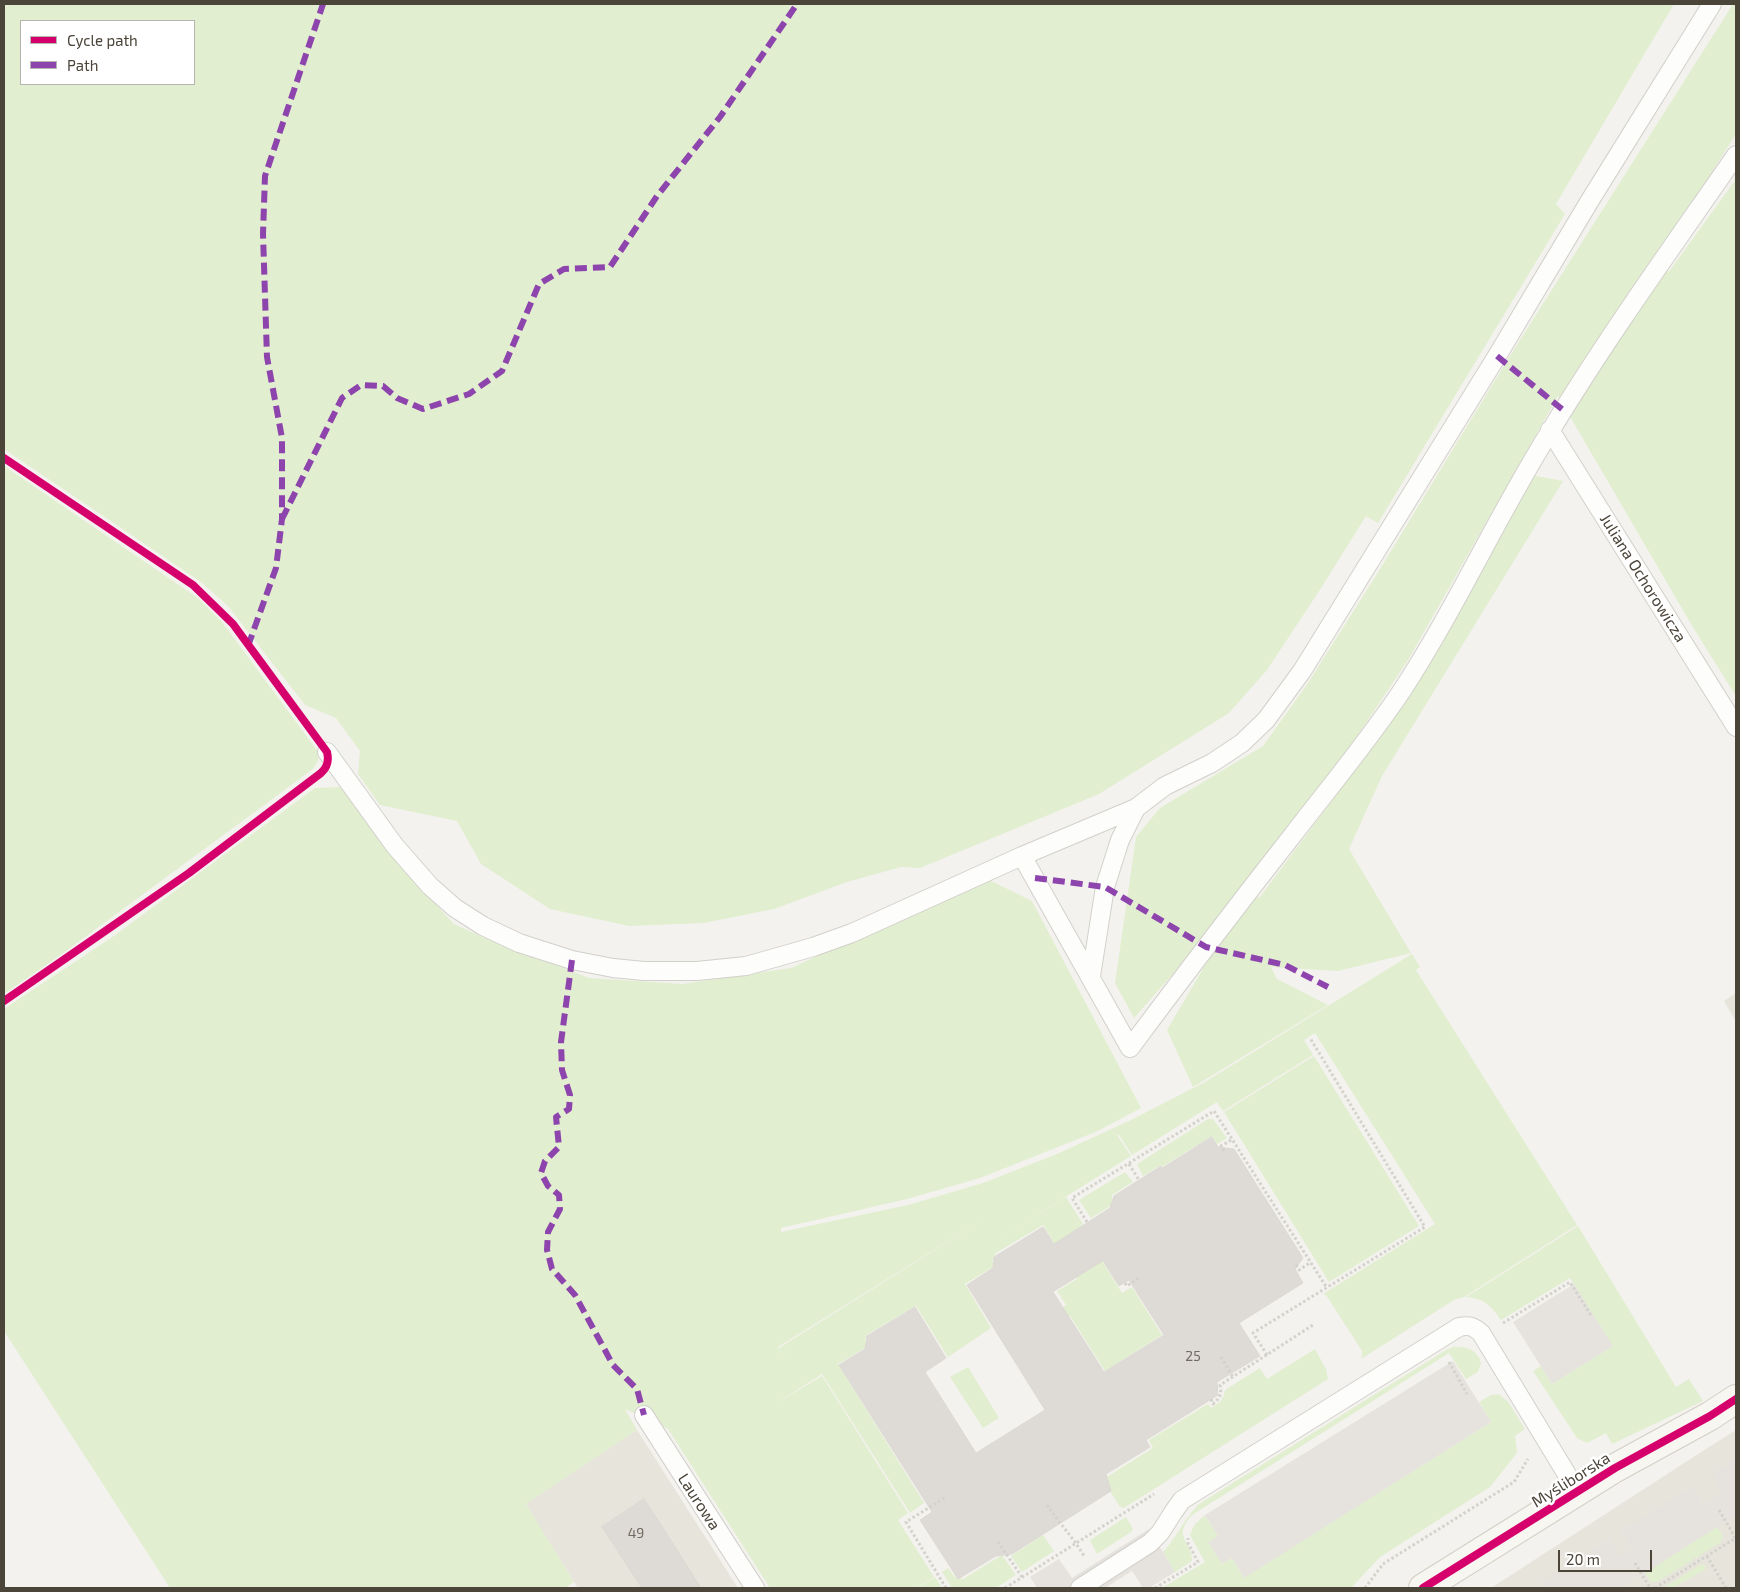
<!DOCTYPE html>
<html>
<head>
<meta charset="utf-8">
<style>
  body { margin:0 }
  #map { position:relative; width:1740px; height:1592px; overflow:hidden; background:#f4f2ee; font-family:"Exo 2",sans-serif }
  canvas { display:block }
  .frame { position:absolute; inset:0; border:5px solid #4b4439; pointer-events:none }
  .legend { position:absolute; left:20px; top:20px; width:175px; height:65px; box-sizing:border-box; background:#fff; border:1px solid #b7b4b0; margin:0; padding:6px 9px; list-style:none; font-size:15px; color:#4b4439 }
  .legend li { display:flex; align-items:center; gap:10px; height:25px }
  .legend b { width:25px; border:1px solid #b7b4b0 }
  .scale { position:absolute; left:1558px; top:1550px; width:94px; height:22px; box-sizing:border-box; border:2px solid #4b4439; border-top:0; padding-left:6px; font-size:15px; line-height:18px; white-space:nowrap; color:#4b4439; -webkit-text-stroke:4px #fff; paint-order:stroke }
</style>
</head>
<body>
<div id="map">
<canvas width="1740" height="1592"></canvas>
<div class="frame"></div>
<ul class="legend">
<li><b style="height:6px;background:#d6006c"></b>Cycle path</li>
<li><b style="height:6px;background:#8e44ad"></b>Path</li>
</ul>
<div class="scale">20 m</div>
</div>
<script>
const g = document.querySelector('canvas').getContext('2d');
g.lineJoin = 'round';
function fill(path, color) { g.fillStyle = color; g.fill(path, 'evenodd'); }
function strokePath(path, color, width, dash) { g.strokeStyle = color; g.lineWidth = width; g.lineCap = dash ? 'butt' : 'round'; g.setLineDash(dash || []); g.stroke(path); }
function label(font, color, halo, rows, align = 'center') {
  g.font = font + ' "Exo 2",sans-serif'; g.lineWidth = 5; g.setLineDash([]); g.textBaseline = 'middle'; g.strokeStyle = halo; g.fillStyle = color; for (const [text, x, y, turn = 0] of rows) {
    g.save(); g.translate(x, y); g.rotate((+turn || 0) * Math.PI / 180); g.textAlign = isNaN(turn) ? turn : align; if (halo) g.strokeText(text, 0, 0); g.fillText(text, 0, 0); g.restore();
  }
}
const residential = new Path2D(`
  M 1736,993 L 1736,1022 L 1724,1001 Z
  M 637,1430 L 738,1588 L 578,1588 L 525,1504 Z
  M 1736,1430 L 1736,1588 L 1491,1588 L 1695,1456 Z`);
const green = new Path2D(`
  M 4,4 L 1674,4 L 1556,204 L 1565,214 L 1378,523 L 1366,516 L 1323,585 L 1267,670 L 1229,713 L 1099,794 L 920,868 L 901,867 L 847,882 L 774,909 L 704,923 L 629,926 L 550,909 L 481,864 L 457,821 L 380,805 L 358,774 L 360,751 L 336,718 L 305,705 L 228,606 L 201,582 L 4,449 ZM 21,21 L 194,21 L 194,84 L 21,84 Z
  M 1733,4 L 1736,4 L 1736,134 L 1671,236 L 1668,273 L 1736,179 L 1736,696 L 1694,629 L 1558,396 L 1408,660 L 1346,753 L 1225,908 L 1260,897 L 1407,700 L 1531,475 L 1563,481 L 1382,776 L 1349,849 L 1411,953 L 1338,971 L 1271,967 L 1277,979 L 1328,1005 L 1193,1087 L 1167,1030 L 1211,955 L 1186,959 L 1134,1018 L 1115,983 L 1136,837 L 1160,808 L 1263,746 L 1306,686 L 1377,574 L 1508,359 Z
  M 4,466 L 198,598 L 222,622 L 319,753 L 318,761 L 313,769 L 62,954 L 4,994 Z
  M 343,787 L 408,874 L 454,924 L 485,938 L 589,978 L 682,984 L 791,968 L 910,914 L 989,880 L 1032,901 L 1141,1108 L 1098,1131 L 980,1178 L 907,1199 L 781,1228 L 781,1232 L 908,1205 L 983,1183 L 1057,1154 L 1131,1120 L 1205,1082 L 1412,954 L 1420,967 L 1416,970 L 1577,1225 L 1464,1297 L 1454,1300 L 1361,1359 L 1362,1355 L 1362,1351 L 1326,1295 L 1323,1294 L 1435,1224 L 1315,1033 L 1318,1031 L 1304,1040 L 1313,1055 L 1223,1111 L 1217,1102 L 1132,1155 L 1119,1135 L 1117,1135 L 1131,1156 L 982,1249 L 1066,1197 L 1083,1224 L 1080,1226 L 1122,1293 L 1132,1287 L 1162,1335 L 1105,1371 L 1070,1316 L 1066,1318 L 1060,1309 L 1066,1305 L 1057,1291 L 1077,1279 L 1043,1225 L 996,1253 L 992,1261 L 995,1266 L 965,1284 L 991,1328 L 948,1357 L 916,1306 L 868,1334 L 865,1339 L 867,1347 L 838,1364 L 924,1503 L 910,1513 L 822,1374 L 775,1404 L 822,1376 L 908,1513 L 898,1520 L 934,1577 L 916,1588 L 770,1588 L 668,1429 L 625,1409 L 637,1430 L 526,1504 L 574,1582 L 565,1588 L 170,1588 L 4,1331 L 4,1009 L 111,938 L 315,788 ZM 998,1210 L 779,1348 L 792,1369 L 778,1347 Z
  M 1314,1056 L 1419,1226 L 1329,1282 L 1224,1112 Z
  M 1208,1119 L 1213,1119 L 1227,1138 L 1217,1144 L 1212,1136 L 1162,1167 L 1161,1165 L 1143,1176 L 1137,1164 Z
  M 1125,1172 L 1133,1182 L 1112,1195 L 1112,1205 L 1091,1218 L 1079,1200 Z
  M 1578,1226 L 1676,1387 L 1689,1379 L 1703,1401 L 1612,1444 L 1606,1433 L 1587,1443 L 1577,1438 L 1533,1371 L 1541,1366 L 1552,1384 L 1612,1346 L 1570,1278 L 1501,1320 C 1491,1306 1484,1298 1466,1297 Z
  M 1453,1347 C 1466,1346 1478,1350 1481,1363 L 1478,1372 L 1466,1379 L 1449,1353 L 1192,1515 C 1171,1538 1193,1541 1192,1561 L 1175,1572 L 1163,1552 C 1177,1537 1184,1519 1199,1504 L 1446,1350 Z
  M 1315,1349 L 1326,1369 L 1328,1379 L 1124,1508 L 1120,1507 L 1110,1491 L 1110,1486 L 1105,1478 L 1153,1448 L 1149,1440 L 1208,1404 L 1211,1408 C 1219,1403 1224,1400 1225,1390 L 1260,1368 L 1267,1379 Z
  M 968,1367 L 999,1418 L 983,1428 L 950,1377 Z
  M 1499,1394 L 1509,1403 L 1525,1429 L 1515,1436 L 1517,1453 L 1490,1487 L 1380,1557 L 1351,1588 L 1162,1588 L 1205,1562 L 1190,1535 L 1194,1525 L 1205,1515 L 1218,1536 L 1222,1564 L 1232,1558 L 1244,1577 L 1491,1422 L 1479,1402 L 1491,1395 Z
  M 1126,1517 L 1133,1529 L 1131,1532 L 1097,1554 L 1090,1540 Z
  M 1717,1527 L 1723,1536 L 1721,1542 L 1657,1582 L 1651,1582 L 1645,1573 Z
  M 1043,1535 L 1054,1551 L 1022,1572 L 1011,1556 Z
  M 1002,1555 L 1016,1575 L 996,1588 L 952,1588 L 942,1572 L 948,1568 L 955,1577 L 963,1579 Z
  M 1701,1564 L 1705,1565 L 1706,1569 L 1673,1588 L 1663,1588 Z
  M 935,1577 L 942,1588 L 917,1588 Z`);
const parking = new Path2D(`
  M 1574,1284 L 1613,1346 L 1552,1384 L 1513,1322 Z
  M 1453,1361 L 1491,1422 L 1244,1578 L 1232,1558 L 1222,1564 L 1208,1542 L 1218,1536 L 1205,1515 Z
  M 1736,1459 L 1736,1515 L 1620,1588 L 1543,1588 L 1540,1583 L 1609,1539 L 1621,1557 L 1633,1550 L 1621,1531 L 1691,1487 L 1704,1505 L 1723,1493 L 1712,1474 Z
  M 1149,1529 L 1175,1572 L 1149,1588 L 1143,1588 L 1132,1571 L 1105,1588 L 1037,1588 L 1030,1577 L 1059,1559 L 1072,1578 Z`);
const building = new Path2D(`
  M 1212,1137 L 1218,1147 L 1234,1149 L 1303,1258 L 1295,1269 L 1303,1283 L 1239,1323 L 1260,1356 L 1217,1382 L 1218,1395 L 1146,1440 L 1150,1447 L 1106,1474 L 1111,1491 L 1012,1554 L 996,1556 L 958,1579 L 920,1520 L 932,1512 L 839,1365 L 865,1349 L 867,1336 L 915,1307 L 946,1358 L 925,1372 L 976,1453 L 1045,1410 L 967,1285 L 993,1268 L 994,1257 L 1043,1227 L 1054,1244 L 1110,1208 L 1114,1196 L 1161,1166 L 1162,1168 ZM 1103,1261 L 1119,1286 L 1129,1280 L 1164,1335 L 1104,1372 L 1053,1292 Z
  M 644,1499 L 663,1528 L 701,1588 L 642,1588 L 602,1527 Z`);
const path = new Path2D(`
  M 1224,1151 L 1221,1146 L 1233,1139
  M 1129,1164 L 1139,1180
  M 1087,1222 L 1072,1198 L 1214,1111 L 1327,1288
  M 1296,1265 L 1299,1270 L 1311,1262
  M 1125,1283 L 1127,1286 L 1140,1277
  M 1503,1323 L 1570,1282 L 1592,1317
  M 1267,1355 L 1253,1333 L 1425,1227 L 1310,1038
  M 1221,1357 L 1233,1377
  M 1449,1362 L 1467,1394
  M 1211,1399 L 1213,1404 C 1220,1398 1222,1394 1220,1385 L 1313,1325
  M 1047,1505 C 1059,1523 1073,1537 1084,1556
  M 1719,1510 L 1736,1539
  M 998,1542 L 1022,1577
  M 1707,1556 L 1726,1588
  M 1635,1563 L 1650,1588
  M 946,1588 L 906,1522 L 946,1497
  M 1005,1588 L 1154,1494
  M 1155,1588 L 1198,1562 L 1188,1543 L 1188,1538
  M 1365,1588 L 1383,1564 L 1514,1482 L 1528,1459
  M 1655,1588 L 1736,1538`);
const lane = new Path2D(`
  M 1550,430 L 1736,727
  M 327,752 L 395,846 L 430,886 L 455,908 L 483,926 L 519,943 L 572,960 L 613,968 L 644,971 L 697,971 L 746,966 L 813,947 L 852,933 L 1022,856 L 1136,808 L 1165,786 L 1212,763 L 1242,743 L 1266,720 L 1302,671 L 1497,356 L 1589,202 L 1712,4
  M 1022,856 L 1130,1048 C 1183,977 1237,906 1292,836 C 1329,788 1369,740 1403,689 C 1457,606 1498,514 1551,430 C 1608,336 1673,246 1736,155
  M 1091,976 L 1105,887 L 1120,840 L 1136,808
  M 644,1415 L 755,1588
  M 1080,1588 L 1150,1543 L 1160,1533 L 1174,1511 L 1182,1500 L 1459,1327 C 1469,1325 1473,1326 1481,1333 L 1577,1491`);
const secondary = new Path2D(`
  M 1423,1588 L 1615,1468 L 1710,1416 L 1736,1399`);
const quiet = new Path2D(`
  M 1497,356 L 1563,410
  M 282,519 L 342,398 L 361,385 L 383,386 L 397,398 L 423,409 L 469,394 L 502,371 L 539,284 L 564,269 L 610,267 L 657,196 L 720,117 L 797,4
  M 248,646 L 276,568 L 282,519 L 282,438 L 267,357 L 263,234 L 265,176 L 323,4
  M 1035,878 L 1105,887 L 1206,947 L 1285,965 L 1328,987
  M 572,960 L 561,1042 L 562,1070 L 570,1095 L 569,1109 L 556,1117 L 559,1147 L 545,1161 L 541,1173 L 548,1186 L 559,1195 L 560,1209 L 548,1232 L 547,1250 L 552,1269 L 575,1295 L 613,1365 L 637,1389 L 644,1415`);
const cycleway = new Path2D(`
  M 4,458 L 193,585 L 233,624 L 327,752 C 329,760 328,767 321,773 L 189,873 L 4,1001
  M 1423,1588 L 1615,1468 L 1710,1416 L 1736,1399`);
const numberNames = [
  ["25",1193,1356],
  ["49",636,1533]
];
const streetNames = [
  ["Juliana Ochorowicza",1643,578,58],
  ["Myśliborska",1571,1480,-32],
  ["Laurowa",699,1502,57]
];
fill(residential, '#e7e4dc');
fill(green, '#e1eecf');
fill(parking, '#e6e3df');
fill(building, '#dedbd6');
strokePath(building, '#dcd9d4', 1);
strokePath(lane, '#d2d0cb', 20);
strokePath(secondary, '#d3cfc5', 30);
strokePath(path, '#d3d2cc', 3, [2.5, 2.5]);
strokePath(lane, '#fdfdfc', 18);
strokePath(secondary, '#f7f6f1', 28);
strokePath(quiet, '#8e44ad', 6, [12, 6]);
strokePath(cycleway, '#d6006c', 8);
label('14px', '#706a61', null, numberNames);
label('16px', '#4b4439', '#fff', streetNames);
</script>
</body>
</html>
